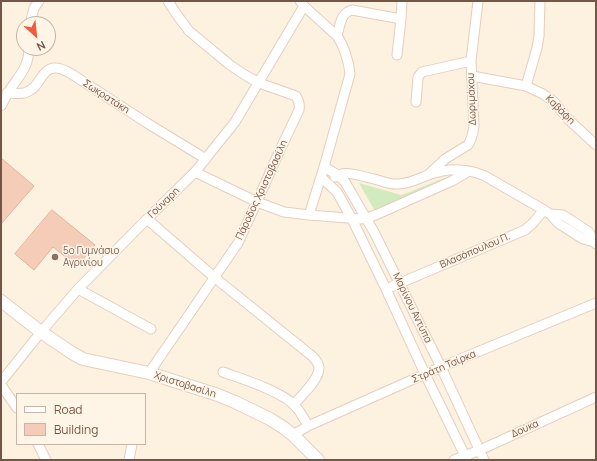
<!DOCTYPE html>
<html>
<head>
<meta charset="utf-8">
<style>
  body { margin:0 }
  #map { position:relative; width:597px; height:461px; overflow:hidden; background:#fdf1e0; font-family:Manrope,sans-serif }
  canvas { display:block }
  .frame { position:absolute; inset:0; border:2px solid #755546; pointer-events:none }
  .legend { position:absolute; left:16px; top:393px; width:130px; height:52px; box-sizing:border-box; background:#fff5e7; border:1px solid #c8b5a7; margin:0; padding:5px 7px; list-style:none; font-size:12px; color:#755546 }
  .legend li { display:flex; align-items:center; gap:8px; height:20px }
  .legend b { width:20px; border:1px solid #c8b5a7 }
  .north { position:absolute; left:16px; top:16px; width:40px; height:40px; box-sizing:border-box; background:#fff5e7; border:1px solid #c8b5a7; border-radius:50%; rotate:153deg; font-size:11px; font-weight:700; line-height:16px; text-align:center; color:#755546 }
  .north::after { content:''; display:block; margin:auto; width:14px; height:18px; background:#ed5e3f; clip-path:polygon(50% 0,100% 100%,50% 72%,0 100%) }
</style>
</head>
<body>
<div id="map">
<canvas width="597" height="461"></canvas>
<div class="frame"></div>
<ul class="legend">
<li><b style="height:5px;background:#fff"></b>Road</li>
<li><b style="height:11px;background:#f4ccb7"></b>Building</li>
</ul>
<div class="north">N</div>
</div>
<script>
const g = document.querySelector('canvas').getContext('2d');
g.lineJoin = 'round';
function fill(path, color) { g.fillStyle = color; g.fill(path, 'evenodd'); }
function strokePath(path, color, width, dash) { g.strokeStyle = color; g.lineWidth = width; g.lineCap = dash ? 'butt' : 'round'; g.setLineDash(dash || []); g.stroke(path); }
function label(font, color, halo, rows, align = 'center') {
  g.font = font + ' Manrope,sans-serif'; g.lineWidth = 3; g.setLineDash([]); g.textBaseline = 'middle'; g.strokeStyle = halo; g.fillStyle = color; for (const [text, x, y, turn = 0] of rows) {
    g.save(); g.translate(x, y); g.rotate((+turn || 0) * Math.PI / 180); g.textAlign = isNaN(turn) ? turn : align; if (halo) g.strokeText(text, 0, 0); g.fillText(text, 0, 0); g.restore();
  }
}
const green = new Path2D(`
  M 444,178 L 448,178 L 448,179 L 375,211 L 359,183 L 401,195 L 407,193 Z`);
const building = new Path2D(`
  M 1,158 L 34,186 L 1,224 Z
  M 52,210 L 95,245 L 77,266 L 53,247 L 34,270 L 15,254 Z`);
const street = new Path2D(`
  M 300,1 L 304,6 L 337,36 C 344,46 349,62 350,74 L 324,167 L 309,215
  M 30,24 L 34,8 L 39,1
  M 337,36 C 340,26 340,13 352,10 L 401,19
  M 397,55 L 401,19 L 402,1
  M 472,76 L 526,86 L 543,94 L 553,101 L 569,120 L 596,145
  M 526,86 L 537,48 L 539,36 L 540,1
  M 7,93 C 12,93 19,94 24,93 C 45,88 39,56 70,73 L 147,123 L 206,159
  M 416,102 L 418,77 L 422,72 L 471,61
  M 1,106 C 4,101 6,96 9,91 C 19,76 29,67 29,48
  M 324,167 L 338,175 L 345,182 L 374,232 L 441,367 L 484,460
  M 195,172 L 257,202 L 284,212 L 309,215 L 360,219 L 367,218 L 378,214 L 452,181 L 469,171
  M 429,174 L 445,159 L 468,145 C 472,139 473,133 474,126 L 471,61 L 478,1
  M 321,177 L 337,192 L 352,219 L 386,289 L 425,374 L 467,460
  M 335,177 C 345,169 363,177 374,179 C 382,181 390,185 398,184 C 409,184 418,179 428,175 C 447,168 467,168 485,176 L 544,210 L 550,214 L 558,223 L 583,239 L 594,242 L 596,244
  M 550,214 L 563,215 L 589,232 L 594,242
  M 147,219 L 214,277 L 312,356 C 315,359 318,362 319,367 C 320,379 301,396 294,404
  M 78,289 L 151,329
  M 386,289 L 525,230 L 532,224 L 544,210
  M 223,372 C 242,379 281,391 294,405 C 300,410 304,419 308,426
  M 149,373 L 238,243 L 264,186 L 279,152 L 299,110 C 300,105 299,101 296,96 L 259,83 L 245,75 L 230,65 L 189,31 L 175,12 L 168,1
  M 1,382 L 41,332 L 78,289 L 147,219 L 195,172 L 235,122 L 304,6
  M 1,385 L 17,408
  M 293,435 L 308,426 L 441,367 L 596,303
  M 38,444 L 46,460
  M 129,460 L 132,444
  M 454,460 L 480,450 L 596,397`);
const secondary = new Path2D(`
  M 1,301 L 41,332 L 72,353 L 83,359 L 97,362 L 149,373 L 218,395 L 235,402 L 270,419 L 284,428 L 293,435 L 318,460`);
const markers = [
  [55,257,4,"#8d6e63"]
];
const streetNames = [
  ["Σωκρατάκη",106,97,33],
  ["Δωριμάχου",472,99,-92],
  ["Καβάφη",560,110,45],
  ["Πάροδος Χριστοβασίλη",262,190,-65],
  ["Γούναρη",164,203,-44],
  ["Βλασόπουλου Π.",475,251,-23],
  ["Μαρίνου Αντύπα",412,308,64],
  ["Στράτη Τσίρκα",444,367,-23],
  ["Χριστοβασίλη",185,385,18],
  ["Δούκα",525,429,-24]
];
const educationNames = [
  ["5ο Γυμνάσιο",63,251],
  ["Αγρινίου",63,263]
];
fill(green, '#d2ebbe');
fill(building, '#f4ccb7');
strokePath(building, '#e7b296', 1);
strokePath(street, '#e4cebf', 11);
strokePath(secondary, '#e9cfbb', 14);
strokePath(street, '#fff', 9);
strokePath(secondary, '#fff', 12);
for (const [x, y, r, color] of markers) { const dot = new Path2D(); dot.arc(x, y, r, 0, 2 * Math.PI); g.fillStyle = color; g.fill(dot); strokePath(dot, '#fff5e7', 1.5); }
label('10px', '#755546', '#fff5e7', streetNames);
label('10px', '#785e54', '#fff5e7', educationNames, 'left');
</script>
</body>
</html>
